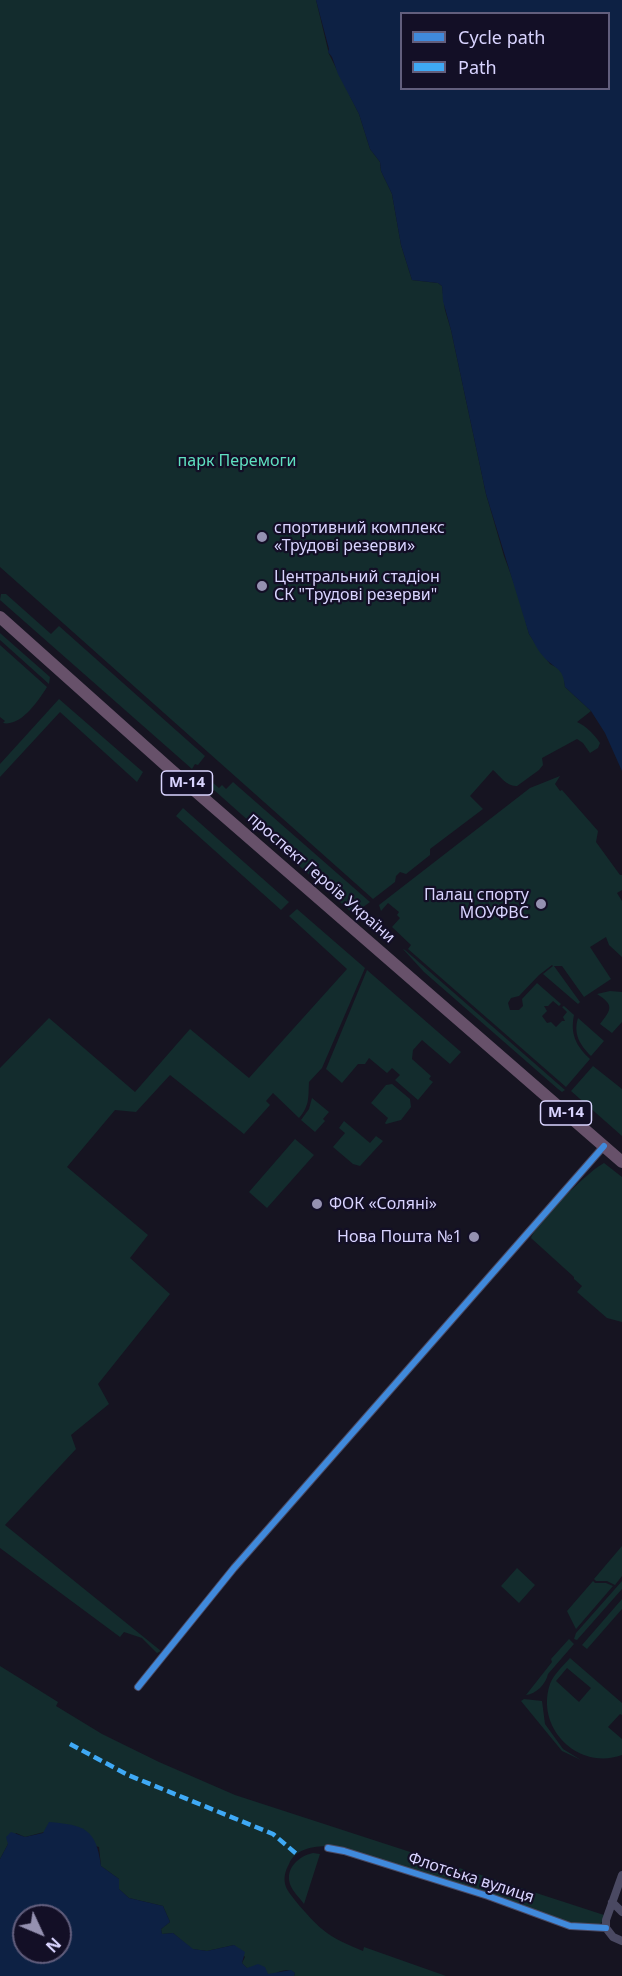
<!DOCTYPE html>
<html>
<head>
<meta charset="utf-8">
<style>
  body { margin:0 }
  #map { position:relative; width:622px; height:1976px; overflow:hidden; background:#161421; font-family:"Noto Sans",sans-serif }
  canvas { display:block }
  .legend { position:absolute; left:400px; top:12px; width:210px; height:78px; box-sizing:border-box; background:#130f26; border:2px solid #625e7d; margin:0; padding:8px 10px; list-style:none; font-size:18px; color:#d9d4ff }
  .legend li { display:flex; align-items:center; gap:12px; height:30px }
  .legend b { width:30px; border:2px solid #625e7d }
  .north { position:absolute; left:12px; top:1904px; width:60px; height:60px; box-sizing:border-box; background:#130f26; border:2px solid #625e7d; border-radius:50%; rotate:134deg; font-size:16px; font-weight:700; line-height:24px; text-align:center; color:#d9d4ff }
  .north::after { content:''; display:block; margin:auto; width:21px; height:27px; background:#9591b1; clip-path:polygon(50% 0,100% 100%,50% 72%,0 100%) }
</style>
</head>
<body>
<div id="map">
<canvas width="622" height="1976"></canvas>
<ul class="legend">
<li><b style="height:8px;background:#408adc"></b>Cycle path</li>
<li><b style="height:8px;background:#3fa9f5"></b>Path</li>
</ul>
<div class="north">N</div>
</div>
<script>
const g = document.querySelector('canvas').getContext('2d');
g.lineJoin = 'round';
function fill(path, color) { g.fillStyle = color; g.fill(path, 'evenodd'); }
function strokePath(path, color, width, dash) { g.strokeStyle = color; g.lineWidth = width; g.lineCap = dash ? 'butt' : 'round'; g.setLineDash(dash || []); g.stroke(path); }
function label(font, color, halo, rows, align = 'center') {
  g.font = font + ' "Noto Sans",sans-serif'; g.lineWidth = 4.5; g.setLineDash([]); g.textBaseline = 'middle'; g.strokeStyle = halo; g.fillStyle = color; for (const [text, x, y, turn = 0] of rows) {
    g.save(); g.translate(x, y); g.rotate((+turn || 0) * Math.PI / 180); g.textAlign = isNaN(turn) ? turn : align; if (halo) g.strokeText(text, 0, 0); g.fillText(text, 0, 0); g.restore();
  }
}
const green = new Path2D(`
  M 0,0 L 316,0 L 329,54 L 359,114 L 370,149 L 380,162 L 381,171 L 392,194 L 401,245 L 412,280 L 438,283 L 442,286 L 445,310 L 451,330 L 486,494 L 504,556 L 520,599 L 529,634 L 550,664 L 558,668 L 564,675 L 565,687 L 591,711 L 577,722 C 586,726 595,735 600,743 L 598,748 L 590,753 L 583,743 L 577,739 L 542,758 L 543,765 L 539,770 L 517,786 C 507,787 500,776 493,770 L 470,796 L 483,809 L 430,849 L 430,855 L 406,874 L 400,872 L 396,876 L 395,882 L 373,899 L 0,567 Z
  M 1,594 L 6,594 L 51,634 L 59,626 L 205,756 L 198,765 L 195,764 L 192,769 L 0,600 Z
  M 0,633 L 50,677 L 49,684 L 0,640 Z
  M 0,645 L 47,687 C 39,700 21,727 3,723 L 5,721 L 0,717 Z
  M 59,699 L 143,772 L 137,782 L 60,712 L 0,777 L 0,764 Z
  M 199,771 L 219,788 L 222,785 L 226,789 L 233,782 L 370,902 L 359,910 L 350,911 L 196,774 Z
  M 560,776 L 555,784 L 560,791 L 562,790 L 598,831 L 596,842 L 620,875 L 622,875 L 622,890 L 617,893 L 622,901 L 622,957 L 609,945 L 606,937 L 590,947 L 611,979 L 584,997 L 562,966 L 554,966 L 580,1002 L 578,1004 L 543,974 L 553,966 L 552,965 L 539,975 L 519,996 L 511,998 L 508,1003 L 510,1010 L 519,1010 L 523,1006 L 522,999 L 537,983 L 561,1004 L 559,1006 L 553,1001 L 548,1006 L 544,1006 L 547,1011 L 542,1016 L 547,1023 L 551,1022 L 556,1027 L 562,1021 L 565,1021 L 563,1017 L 567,1012 L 562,1007 L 564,1006 L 574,1015 C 570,1034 576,1046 590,1059 L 566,1087 L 408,949 L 411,945 L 392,927 L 400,918 L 397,915 L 399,912 L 388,903 L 381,911 L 379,905 L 530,788 Z
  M 183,808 L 289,902 L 281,910 L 176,816 Z
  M 297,909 L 365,968 L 322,1068 L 309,1082 C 308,1098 310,1105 299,1118 L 273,1093 L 266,1101 L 270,1105 L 244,1134 L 170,1075 L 136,1112 L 115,1110 L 67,1167 L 148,1235 L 130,1258 L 170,1294 L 98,1384 L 109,1404 L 71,1435 L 76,1449 L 5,1525 L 161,1651 L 157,1653 L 142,1638 L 124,1632 L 120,1637 L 0,1548 L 0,1068 L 49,1018 L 135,1092 L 190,1029 L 249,1078 L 347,969 L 289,916 Z
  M 403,949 L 405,950 L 565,1090 L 562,1092 L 558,1089 L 424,972 Z
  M 367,970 L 461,1052 L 450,1064 L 422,1040 L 413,1050 L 412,1059 L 431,1076 L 429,1079 L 433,1082 L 418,1100 L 395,1080 L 400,1075 L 392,1068 L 387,1073 L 369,1058 L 365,1064 L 358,1064 L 342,1083 L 326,1069 Z
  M 610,991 L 622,992 L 622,1022 L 612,1033 L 600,1024 C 612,1009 614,1005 597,994 Z
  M 578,1018 L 604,1041 L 591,1056 C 580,1045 573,1034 578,1018 Z
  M 593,1066 L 622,1089 L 622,1136 L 571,1091 Z
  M 392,1084 L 410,1099 L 411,1107 L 401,1120 L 386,1124 L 385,1123 L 388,1118 L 371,1103 L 386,1085 Z
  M 312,1098 L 329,1112 L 323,1119 L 325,1121 L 315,1132 L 301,1120 L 309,1109 Z
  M 344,1121 L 370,1143 L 376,1136 L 383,1141 L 360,1166 L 353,1164 L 333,1147 L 345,1133 L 339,1128 Z
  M 295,1139 L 314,1155 L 267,1208 L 249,1192 Z
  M 604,1163 L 622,1177 L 622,1322 L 607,1318 L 577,1292 L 582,1286 L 574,1279 L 574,1277 L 531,1238 C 538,1221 587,1172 604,1163 Z
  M 622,1546 L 622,1576 L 615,1585 L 607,1581 L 596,1581 L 594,1579 Z
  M 517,1568 L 535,1585 L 519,1603 L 501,1586 Z
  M 593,1581 L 595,1583 L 606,1583 L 613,1586 L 576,1629 L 567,1611 Z
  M 622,1581 L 622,1589 L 577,1640 L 574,1639 L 576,1633 Z
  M 622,1599 L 622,1609 L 587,1649 L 582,1645 Z
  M 569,1639 L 574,1644 L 548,1674 C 546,1684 536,1694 526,1695 L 552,1662 L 551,1659 Z
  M 570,1658 L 622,1703 L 622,1715 L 620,1714 L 608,1727 L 622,1739 L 622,1755 C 578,1771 535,1728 550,1684 C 554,1674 563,1666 570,1658 ZM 567,1668 L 591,1688 L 579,1702 L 556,1681 Z
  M 0,1666 L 58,1702 L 56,1706 L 102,1734 L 159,1762 L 235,1795 L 604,1915 L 602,1922 L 596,1927 L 581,1926 L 328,1846 C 313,1846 295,1849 289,1864 C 285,1871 283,1879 286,1887 C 288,1894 315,1924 322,1929 C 333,1939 349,1945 363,1951 L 364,1947 L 446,1976 L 294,1976 L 295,1973 C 288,1967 280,1971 272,1975 L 247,1968 L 242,1963 L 245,1957 L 234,1945 L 207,1951 L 192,1949 L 173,1933 L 162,1934 L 161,1929 L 170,1922 L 163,1906 L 129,1898 L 119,1889 L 119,1879 L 101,1866 L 99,1847 L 44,1832 L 25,1837 L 16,1833 L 8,1844 L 0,1859 Z
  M 524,1699 L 542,1701 L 545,1724 L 563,1749 L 581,1760 L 562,1751 L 521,1701 Z
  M 313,1853 L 320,1854 L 304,1904 C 300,1898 292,1891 290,1884 C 285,1868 299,1856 313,1853 Z`);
const water = new Path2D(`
  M 316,0 L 622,0 L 622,771 L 605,733 L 591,711 L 565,687 C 563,666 555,670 543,656 C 537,650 534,641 529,634 L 486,494 L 451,330 L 443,301 L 442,286 L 438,283 L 412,280 L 401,245 L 392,194 L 381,171 L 380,162 L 370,149 L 359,114 L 338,74 L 332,57 L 328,52 L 329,49 ZM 402,14 L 608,14 L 608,88 L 402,88 Z
  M 49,1822 C 84,1825 96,1828 101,1866 L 119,1879 L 119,1889 L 129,1898 L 163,1906 L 170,1922 L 161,1929 L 162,1934 L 173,1933 L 193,1949 L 207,1951 L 234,1945 L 245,1952 L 242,1963 L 247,1968 L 258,1964 L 265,1967 L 268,1974 L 291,1970 L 295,1973 L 294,1976 L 0,1976 L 0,1859 L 8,1844 L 6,1837 L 11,1832 L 25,1837 L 43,1833 ZM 24,1916 L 60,1916 L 60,1952 L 24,1952 Z`);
const minor = new Path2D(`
  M 138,1687 L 234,1568 L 604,1146
  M 328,1848 L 344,1851 L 488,1896 L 570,1926 L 606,1928
  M 612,1902 L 622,1912
  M 606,1928 L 606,1920 L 622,1875
  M 606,1928 L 613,1937 L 622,1941`);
const highway = new Path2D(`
  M 0,617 L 170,769 L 622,1162`);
const quiet = new Path2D(`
  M 70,1744 L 128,1775 L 273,1834 L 299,1856`);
const cycleway = new Path2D(`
  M 138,1687 L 234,1568 L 604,1146
  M 328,1848 L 344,1851 L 488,1896 L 570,1926 L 606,1928`);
const markers = [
  [262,537,6,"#9591b1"],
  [262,586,6,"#9591b1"],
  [541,904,6,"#9591b1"],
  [317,1204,6,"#9591b1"],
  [474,1237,6,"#9591b1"]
];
const shields = [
  [187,783,51],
  [566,1113,51]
];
const shieldNames = [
  ["М-14",187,783],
  ["М-14",566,1113]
];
const parkNames = [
  ["парк Перемоги",237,461]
];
const poiNames = [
  ["спортивний комплекс",274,528],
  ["«Трудові резерви»",274,546],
  ["Центральний стадіон",274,577],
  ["СК \"Трудові резерви\"",274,595],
  ["Палац спорту",529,895,"right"],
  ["МОУФВС",529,913,"right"],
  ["ФОК «Соляні»",329,1204],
  ["Нова Пошта №1",462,1237,"right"]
];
const streetNames = [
  ["проспект Героїв України",321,878,41],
  ["Флотська вулиця",471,1878,18]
];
fill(green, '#132c2d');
fill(water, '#0d2144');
strokePath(minor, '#4a4962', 8);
strokePath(highway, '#67516a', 12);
strokePath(quiet, '#3fa9f5', 4.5, [9, 4.5]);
strokePath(cycleway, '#408adc', 6);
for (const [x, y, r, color] of markers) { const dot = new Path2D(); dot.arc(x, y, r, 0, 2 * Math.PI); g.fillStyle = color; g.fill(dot); strokePath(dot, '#130f26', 2); }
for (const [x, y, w] of shields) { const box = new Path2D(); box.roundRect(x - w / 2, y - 12, w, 24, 4.5); g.fillStyle = '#130f26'; g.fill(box); strokePath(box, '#d9d4ff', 1.5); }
label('bold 15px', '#d9d4ff', null, shieldNames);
label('16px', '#5fe0c0', '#130f26', parkNames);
label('16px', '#d9d4ff', '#130f26', poiNames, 'left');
label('16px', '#d9d4ff', '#130f26', streetNames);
</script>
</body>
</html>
